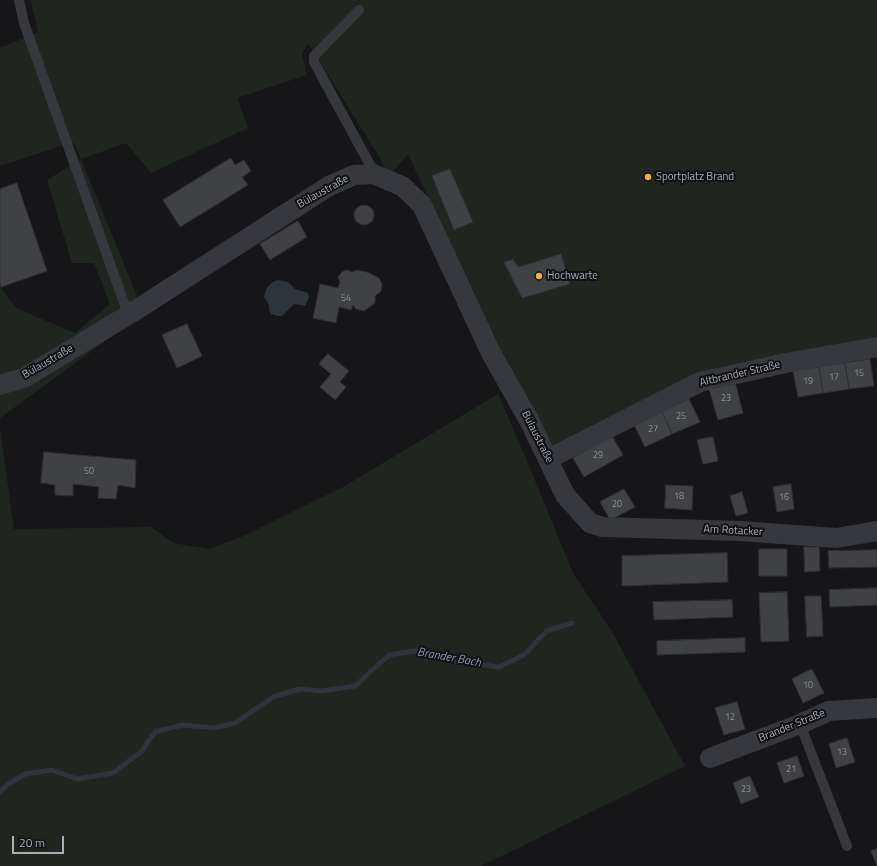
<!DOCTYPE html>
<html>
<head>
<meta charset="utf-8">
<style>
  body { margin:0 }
  #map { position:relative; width:877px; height:866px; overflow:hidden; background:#161618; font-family:"Titillium Web",sans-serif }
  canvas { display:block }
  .scale { position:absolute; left:12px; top:836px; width:52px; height:18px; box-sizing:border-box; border:2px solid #a8adb8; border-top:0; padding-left:5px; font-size:12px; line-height:14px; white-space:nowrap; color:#a8adb8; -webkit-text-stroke:3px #111113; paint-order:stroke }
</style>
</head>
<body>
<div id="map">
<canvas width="877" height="866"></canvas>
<div class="scale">20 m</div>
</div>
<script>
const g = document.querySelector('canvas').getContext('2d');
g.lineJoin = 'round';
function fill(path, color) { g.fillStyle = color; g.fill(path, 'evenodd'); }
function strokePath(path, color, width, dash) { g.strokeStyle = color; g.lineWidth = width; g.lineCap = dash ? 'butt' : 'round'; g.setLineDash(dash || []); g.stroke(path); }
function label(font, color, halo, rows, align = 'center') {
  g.font = font + ' "Titillium Web",sans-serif'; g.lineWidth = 4; g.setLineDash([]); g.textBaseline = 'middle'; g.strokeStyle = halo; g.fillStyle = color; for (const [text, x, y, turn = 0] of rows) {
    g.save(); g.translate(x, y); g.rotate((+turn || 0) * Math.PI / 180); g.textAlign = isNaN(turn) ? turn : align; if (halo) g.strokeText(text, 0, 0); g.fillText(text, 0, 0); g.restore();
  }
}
const green = new Path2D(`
  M 31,0 L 877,0 L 877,338 L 684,380 L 552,446 L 483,317 L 408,154 L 391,174 L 384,168 L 380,158 L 308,43 L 302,54 L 307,75 L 237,98 L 248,128 L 151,173 L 126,143 L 81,159 L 144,313 L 0,418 L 0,283 L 1,287 L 16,308 L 75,333 L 110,304 L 94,263 L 72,263 L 47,180 L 81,159 L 73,142 L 0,166 L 0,48 L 38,32 Z
  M 498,394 L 527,461 L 573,573 L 611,630 L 685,766 L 481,866 L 0,866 L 0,429 L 14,529 L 151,527 L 173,543 L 209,549 L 241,537 L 343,487 Z`);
const water = new Path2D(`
  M 278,280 L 288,282 L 295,289 L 308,293 L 309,297 L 305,306 L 294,304 L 282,316 L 277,316 L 271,314 L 269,310 L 269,305 L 264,297 C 266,287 269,283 278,280 Z`);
const stream = new Path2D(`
  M 0,792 L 7,785 L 25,774 L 52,770 L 77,779 L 113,773 L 142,751 L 155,732 L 182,725 L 214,728 L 235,723 L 273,697 L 300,689 L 321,691 L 355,686 L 389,655 L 415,651 L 441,659 L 499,667 L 524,655 L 547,631 L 572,623`);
const building = new Path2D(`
  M 231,158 L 235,165 L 244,160 L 251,171 L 242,177 L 248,185 L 180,227 L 163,200 Z
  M 450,169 L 473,222 L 454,230 L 432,176 Z
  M 17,183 L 47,271 L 1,287 L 0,282 L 0,189 Z
  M354 215a10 10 0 1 1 20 0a10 10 0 1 1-20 0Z
  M 298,221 L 307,237 L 270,260 L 260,244 Z
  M 561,254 L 570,284 L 522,298 L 504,262 L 513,259 L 518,267 Z
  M 347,270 L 352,272 L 357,270 L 367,272 L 379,278 L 382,284 L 381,291 L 375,296 L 375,303 L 364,311 L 356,309 L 353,305 L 351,310 L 339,307 L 336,323 L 313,318 L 320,284 L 338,288 L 340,282 L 338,277 L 342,272 Z
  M 187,324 L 202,356 L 177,368 L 162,335 Z
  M 328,354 L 349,371 L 340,382 L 346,387 L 335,400 L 320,387 L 331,374 L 319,364 Z
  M 870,359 L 874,386 L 849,389 L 845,363 Z
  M 845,363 L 849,389 L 823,393 L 819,367 Z
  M 819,367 L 823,393 L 798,397 L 793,371 Z
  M 734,378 L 743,413 L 718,420 L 708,385 Z
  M 689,399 L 700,422 L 672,434 L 662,412 Z
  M 662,412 L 672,434 L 645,447 L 634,425 Z
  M 612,436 L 623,455 L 584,477 L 573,458 Z
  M 713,437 L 718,461 L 703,464 L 697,440 Z
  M 44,452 L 136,460 L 135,488 L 118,485 L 116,499 L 98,498 L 99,487 L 73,484 L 73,496 L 55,495 L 55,485 L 41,483 Z
  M 791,484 L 794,509 L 777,512 L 773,487 Z
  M 666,485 L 693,486 L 692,510 L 665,508 Z
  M 624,489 L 635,507 L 610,520 L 600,502 Z
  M 742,492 L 748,513 L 736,516 L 730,496 Z
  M 804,547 L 819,547 L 820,571 L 805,572 Z
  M 759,549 L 787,549 L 787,576 L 759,576 Z
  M 877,550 L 877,567 L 829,568 L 828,551 Z
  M 727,553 L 728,582 L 622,586 L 622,556 Z
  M 877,588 L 877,605 L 830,607 L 829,590 Z
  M 787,592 L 789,641 L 761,642 L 759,593 Z
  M 805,596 L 821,596 L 823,636 L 807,637 Z
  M 732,600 L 733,617 L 654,620 L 653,602 Z
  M 745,638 L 745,652 L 657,655 L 657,641 Z
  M 812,669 L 824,693 L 803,703 L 792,679 Z
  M 737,702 L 745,729 L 724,735 L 715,708 Z
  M 847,738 L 855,762 L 836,768 L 829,744 Z
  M 797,756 L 804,776 L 784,783 L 777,763 Z
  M 750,776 L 759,797 L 741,804 L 733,783 Z
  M 877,849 L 877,866 L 871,851 Z`);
const lane = new Path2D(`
  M 19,0 L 24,23 L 128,314
  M 359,10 L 314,56 L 314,62 L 376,176
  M 800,724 L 847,846`);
const street = new Path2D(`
  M 0,385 L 24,378 L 133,312 L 329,186 L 354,175 L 373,174 L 402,186 L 422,205 L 491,353 L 530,422 L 565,495 L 590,523 L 602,527 L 740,531 L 836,538 L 877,531
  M 548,459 L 700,382 L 786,363 L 877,347
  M 710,758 L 800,724 L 829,711 L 877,708`);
const markers = [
  [648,177,4,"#f2b134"],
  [539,276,4,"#f2b134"]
];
const numberNames = [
  ["54",346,299],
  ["15",859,374],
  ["17",834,378],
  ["19",808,382],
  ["23",726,399],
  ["25",681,417],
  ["27",653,430],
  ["29",598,456],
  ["50",89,472],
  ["18",679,497],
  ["16",784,498],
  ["20",617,505],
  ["10",808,686],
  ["12",730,718],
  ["13",842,753],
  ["21",791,770],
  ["23",746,790]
];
const poiNames = [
  ["Sportplatz Brand",656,177],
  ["Hochwarte",547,276]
];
const streetNames = [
  ["Bülaustraße",323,192,-29],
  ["Bülaustraße",48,362,-30],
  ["Altbrander Straße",740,374,-13],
  ["Bülaustraße",537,437,63],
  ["Am Rotacker",733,531,3],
  ["Brander Straße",792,726,-22]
];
const waterNames = [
  ["Brander Bach",449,658,10]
];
fill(green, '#1e261f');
fill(water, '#2c353c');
strokePath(stream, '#2c353c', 5);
fill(building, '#404145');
strokePath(building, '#303034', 1);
strokePath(lane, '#37383d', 10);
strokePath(street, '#37383d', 20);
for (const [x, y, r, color] of markers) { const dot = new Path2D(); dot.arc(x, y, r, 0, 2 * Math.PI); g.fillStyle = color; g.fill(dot); strokePath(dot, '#111113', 1.5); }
label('9px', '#8e929b', null, numberNames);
label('11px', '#a8adb8', '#111113', poiNames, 'left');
label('11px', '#a8adb8', '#111113', streetNames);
label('italic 12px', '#7f9bb3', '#111113', waterNames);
</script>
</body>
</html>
